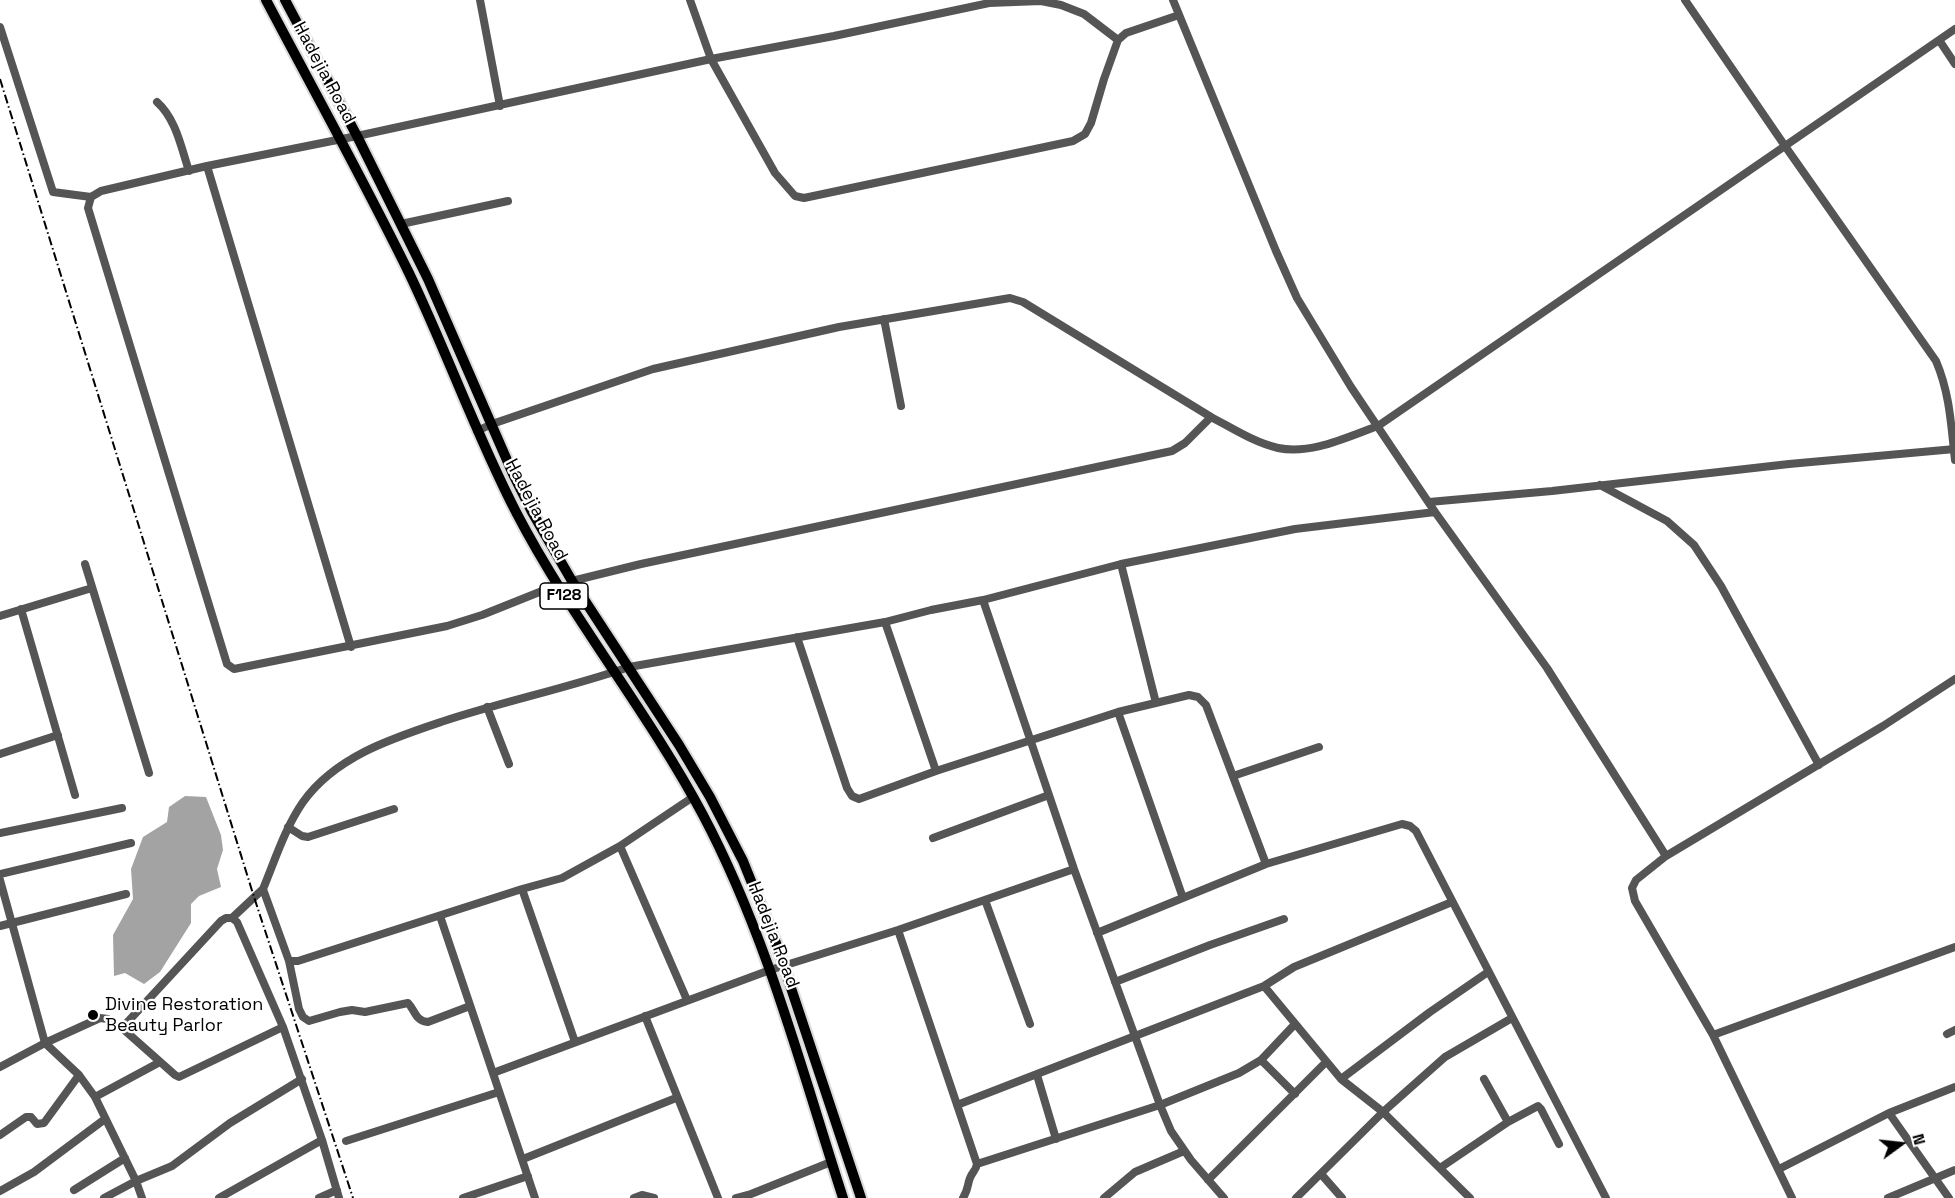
<!DOCTYPE html>
<html>
<head>
<meta charset="utf-8">
<style>
  body { margin:0 }
  #map { position:relative; width:1955px; height:1198px; overflow:hidden; background:#fff; font-family:"Space Grotesk",sans-serif }
  canvas { display:block }
  .north { position:absolute; left:1871px; top:1114px; width:60px; height:60px; -webkit-text-stroke:4px #fff; paint-order:stroke; rotate:75deg; font-size:16px; font-weight:700; line-height:24px; text-align:center; color:#000 }
  .north::after { content:''; display:block; margin:auto; width:21px; height:27px; background:#000; clip-path:polygon(50% 0,100% 100%,50% 72%,0 100%) }
</style>
</head>
<body>
<div id="map">
<canvas width="1955" height="1198"></canvas>
<div class="north">N</div>
</div>
<script>
const g = document.querySelector('canvas').getContext('2d');
g.lineJoin = 'round';
function fill(path, color) { g.fillStyle = color; g.fill(path, 'evenodd'); }
function strokePath(path, color, width, dash) { g.strokeStyle = color; g.lineWidth = width; g.lineCap = dash ? 'butt' : 'round'; g.setLineDash(dash || []); g.stroke(path); }
function label(font, color, halo, rows, align = 'center') {
  g.font = font + ' "Space Grotesk",sans-serif'; g.lineWidth = 4.5; g.setLineDash([]); g.textBaseline = 'middle'; g.strokeStyle = halo; g.fillStyle = color; for (const [text, x, y, turn = 0] of rows) {
    g.save(); g.translate(x, y); g.rotate((+turn || 0) * Math.PI / 180); g.textAlign = isNaN(turn) ? turn : align; if (halo) g.strokeText(text, 0, 0); g.fillText(text, 0, 0); g.restore();
  }
}
const water = new Path2D(`
  M 185,796 L 206,797 L 221,835 L 223,850 L 217,869 L 221,887 L 199,896 L 191,904 L 191,923 L 160,972 L 144,984 L 125,973 L 114,976 L 113,935 L 133,899 L 131,869 L 143,837 L 167,822 L 169,807 Z`);
const minor = new Path2D(`
  M 480,0 L 500,106
  M 690,0 L 711,59 L 775,173 L 795,196 L 804,198 L 1073,141 L 1085,134 L 1091,123 L 1104,79 L 1118,40 L 1126,33 L 1179,15
  M 1173,0 L 1276,251 L 1297,298 L 1351,387 L 1435,512 L 1547,668 L 1666,856
  M 1685,0 L 1785,146 L 1936,361 C 1950,394 1951,425 1955,460
  M 0,27 L 53,192 L 91,197
  M 1939,40 L 1955,64
  M 157,102 C 176,119 181,147 189,171
  M 207,166 L 351,647
  M 401,224 L 508,201
  M 884,319 L 901,406
  M 477,431 L 492,424 L 653,369 L 839,327 L 1010,298 L 1023,302 L 1211,417
  M 1600,485 L 1667,521 L 1694,545 L 1721,586 L 1819,765
  M 1429,502 L 1552,491 L 1789,464 L 1955,449
  M 85,564 L 149,773
  M 1121,564 L 1156,703
  M 572,581 L 641,564 L 1172,451 L 1185,443 L 1211,417 C 1232,428 1255,443 1278,448 C 1311,455 1347,437 1378,426 L 1955,29
  M 557,585 L 482,615 L 447,626 L 234,669 L 227,664 L 88,208 L 91,197 L 101,191 L 207,166 L 357,136 L 711,59 L 834,36 L 989,3 L 1041,1 L 1061,5 L 1084,14 L 1118,40
  M 983,600 L 1074,869 L 1160,1105 L 1171,1131 L 1191,1160 L 1224,1198
  M 21,609 L 75,795
  M 0,616 L 92,588
  M 885,622 L 936,771
  M 797,637 L 847,788 L 852,796 L 859,799 L 936,771 L 1118,712 L 1189,695 L 1198,697 L 1206,705 L 1266,864
  M 487,707 L 509,764
  M 1118,712 L 1183,898
  M 0,754 L 58,735
  M 1233,776 L 1319,747
  M 288,827 L 302,836 L 308,837 L 394,809
  M 0,833 L 122,808
  M 933,838 L 1049,795
  M 620,846 L 687,1000
  M 0,874 L 131,843
  M 0,880 L 45,1043
  M 522,889 L 575,1042
  M 985,900 L 1030,1024
  M 440,916 L 535,1198
  M 232,918 L 237,922 L 283,1027 L 322,1140 L 339,1198
  M 0,926 L 126,894
  M 898,930 L 977,1164 C 976,1171 972,1172 970,1178 C 967,1185 969,1188 963,1198
  M 1097,933 L 1266,864 L 1402,824 L 1410,826 L 1416,831 L 1606,1198
  M 289,961 L 298,961 L 522,889 L 562,878 L 620,846 L 693,797
  M 1115,982 L 1210,945 L 1284,919
  M 1264,986 L 1341,1079 L 1383,1112 L 1470,1198
  M 470,1006 L 428,1022 C 415,1021 415,1010 408,1003 L 365,1012 L 352,1010 L 340,1012 L 309,1021 L 303,1017 L 299,1009 L 289,961 L 263,889 C 275,860 285,828 303,802 C 336,756 393,738 444,721 C 505,701 568,688 629,667 L 885,622 L 931,610 L 983,600 L 1121,564 L 1295,529 L 1435,512
  M 645,1016 L 718,1198
  M 122,1028 L 175,1075 L 179,1077 L 283,1027
  M 1947,1034 L 1955,1030
  M 1713,1035 L 1955,947
  M 45,1043 L 79,1075 L 95,1097 L 136,1181 L 142,1198
  M 1261,1060 L 1295,1094
  M 0,1067 L 45,1043 L 100,1018 L 108,1019 L 122,1028 L 221,921 L 226,918 L 232,918 L 263,889
  M 493,1073 L 770,970 L 898,930 L 1074,869
  M 1037,1075 L 1056,1139
  M 1341,1079 L 1430,1012 L 1488,972
  M 1484,1079 L 1508,1122
  M 95,1097 L 160,1062
  M 957,1105 L 1264,986 L 1294,967 L 1452,902
  M 1889,1113 L 1949,1198
  M 0,1135 L 26,1117 L 31,1117 L 37,1124 L 44,1123 L 79,1075
  M 346,1141 L 499,1092
  M 523,1159 L 676,1098
  M 977,1164 L 1160,1105 L 1239,1073 L 1261,1060 L 1295,1024
  M 1440,1168 L 1508,1122 L 1538,1106 L 1541,1109 L 1559,1144
  M 1779,1169 L 1889,1113 L 1955,1087
  M 1321,1174 L 1342,1198
  M 1208,1180 L 1326,1062
  M 74,1190 L 125,1158
  M 0,1191 L 34,1172 L 105,1119
  M 104,1198 L 136,1181 L 172,1166 L 230,1123 L 302,1079
  M 219,1198 L 322,1140
  M 319,1198 L 337,1190
  M 463,1198 L 528,1176
  M 634,1198 L 642,1195 L 654,1198
  M 736,1198 L 751,1194 L 831,1162
  M 1104,1198 L 1135,1172 L 1184,1151
  M 1296,1198 L 1383,1112 L 1445,1057 L 1512,1018
  M 1792,1198 L 1713,1035 L 1635,901 L 1632,888 L 1636,880 L 1666,856 L 1883,726 L 1955,679
  M 1888,1198 L 1955,1170`);
const major = new Path2D(`
  M 266,0 C 314,91 364,181 409,273 C 447,352 476,435 516,512 C 571,618 647,710 703,815 C 767,936 801,1068 843,1198
  M 285,0 L 357,136 L 428,279 L 513,474 L 532,512 L 572,581 L 679,745 L 710,797 L 743,861 L 776,943 L 861,1198`);
const rail = new Path2D(`
  M 0,79 L 254,897 L 353,1198`);
const markers = [
  [93,1015,6,"#000"]
];
const shields = [
  [564,596,48]
];
const shieldNames = [
  ["F128",564,596]
];
const streetNames = [
  ["Hadejia Road",324,73,62],
  ["Hadejia Road",536,510,62],
  ["Hadejia Road",773,935,69]
];
const poiNames = [
  ["Divine Restoration",105,1005],
  ["Beauty Parlor",105,1026]
];
fill(water, '#a3a3a3');
strokePath(major, '#dbdbdb', 14);
strokePath(minor, '#555', 8);
strokePath(major, '#000', 10);
strokePath(rail, '#000', 2, [9, 3, 1.5, 3]);
for (const [x, y, r, color] of markers) { const dot = new Path2D(); dot.arc(x, y, r, 0, 2 * Math.PI); g.fillStyle = color; g.fill(dot); strokePath(dot, '#fff', 2); }
for (const [x, y, w] of shields) { const box = new Path2D(); box.roundRect(x - w / 2, y - 13, w, 26, 4.5); g.fillStyle = '#fff'; g.fill(box); strokePath(box, '#000', 1.5); }
label('bold 16px', '#000', null, shieldNames);
label('18px', '#000', '#fff', streetNames);
label('18px', '#000', '#fff', poiNames, 'left');
</script>
</body>
</html>
